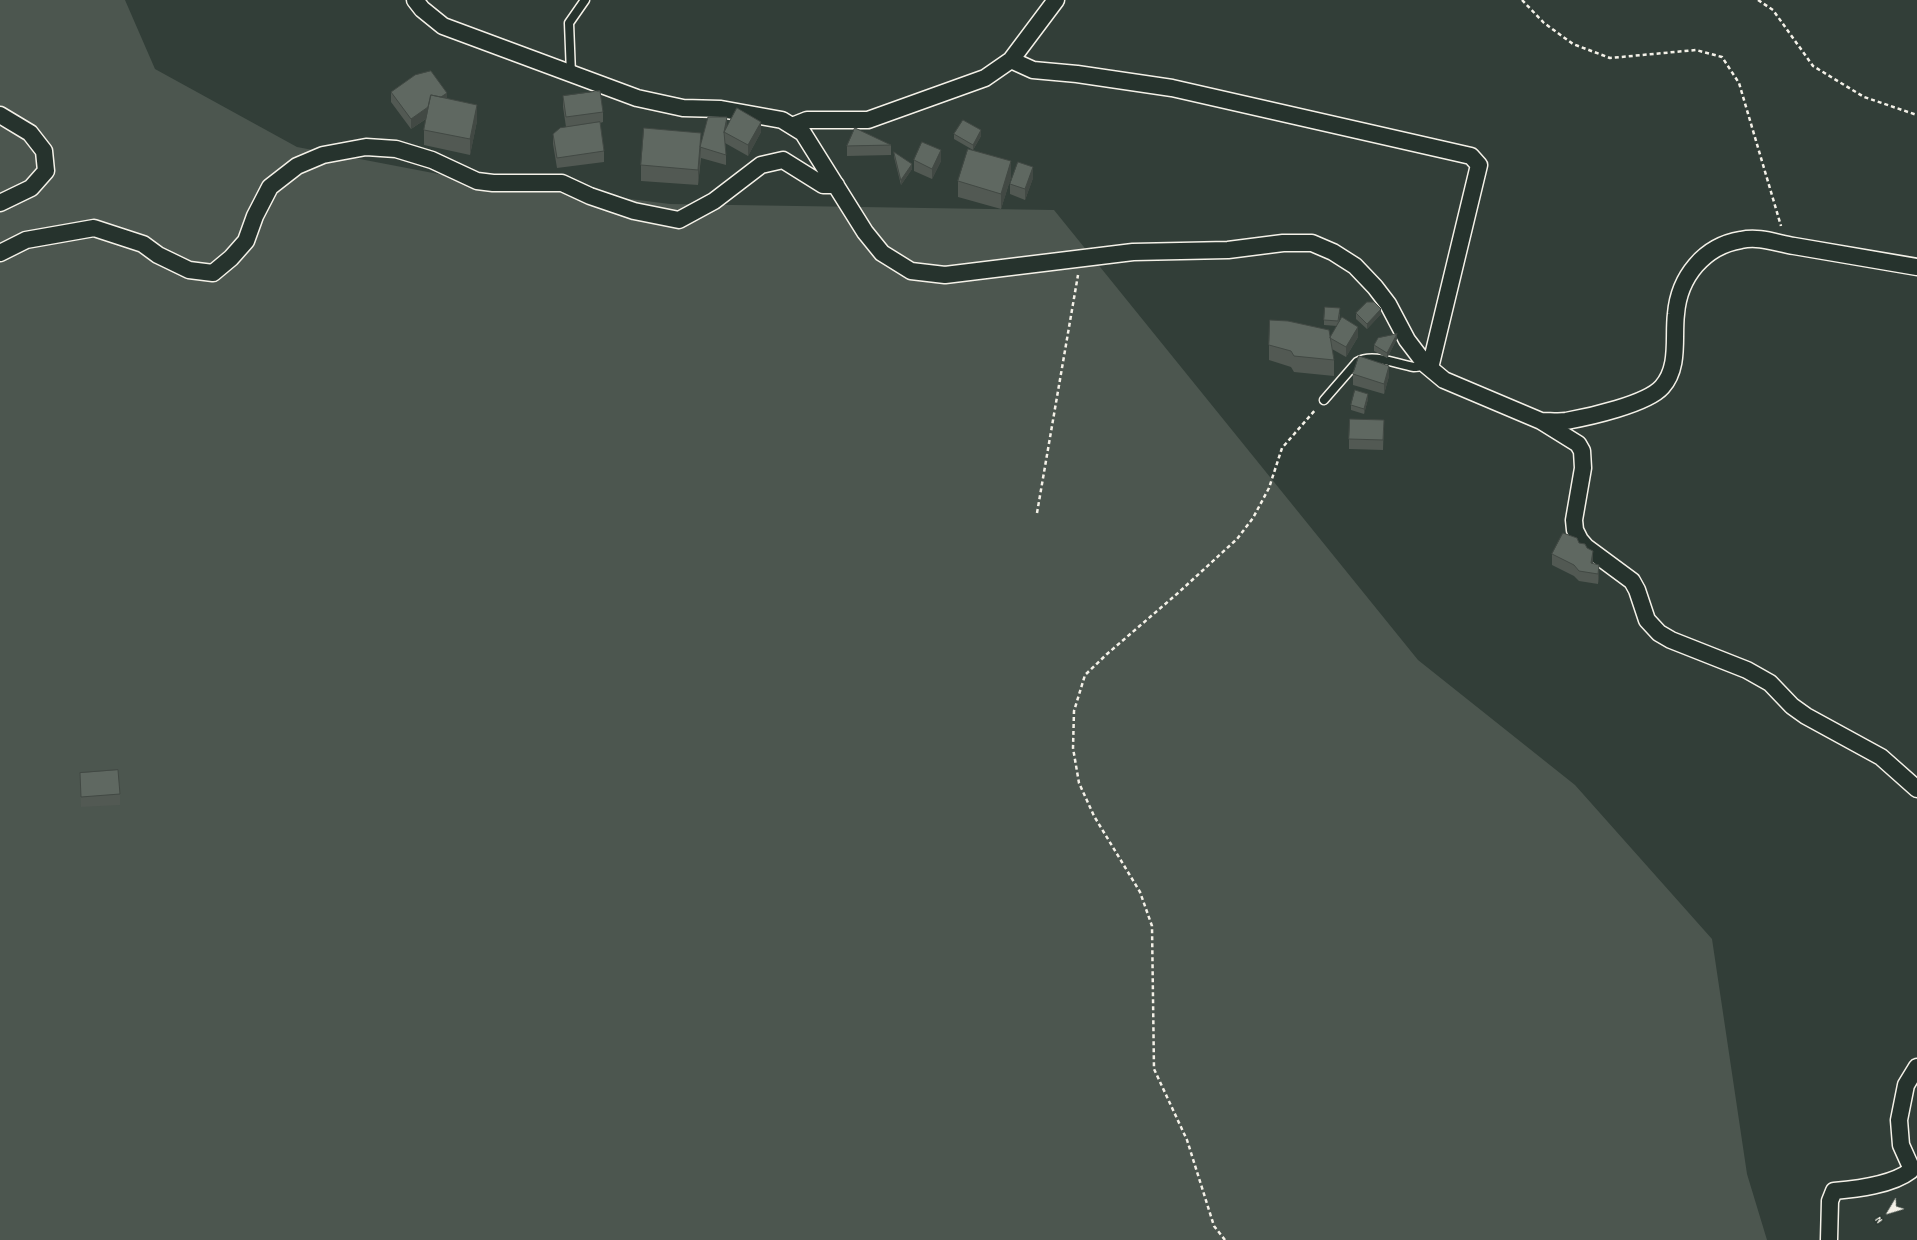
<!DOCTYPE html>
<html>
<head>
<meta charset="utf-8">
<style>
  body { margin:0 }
  #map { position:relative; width:1917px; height:1240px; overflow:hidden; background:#323e38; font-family:Dekko,sans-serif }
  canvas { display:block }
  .north { position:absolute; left:1869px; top:1192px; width:40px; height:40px; -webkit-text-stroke:3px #26332d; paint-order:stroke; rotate:232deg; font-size:11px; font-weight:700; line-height:16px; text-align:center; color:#f4f1e8 }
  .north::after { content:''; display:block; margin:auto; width:14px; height:18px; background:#f4f1e8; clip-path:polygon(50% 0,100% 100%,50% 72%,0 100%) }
</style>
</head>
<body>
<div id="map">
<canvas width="1917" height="1240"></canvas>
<div class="north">N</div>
</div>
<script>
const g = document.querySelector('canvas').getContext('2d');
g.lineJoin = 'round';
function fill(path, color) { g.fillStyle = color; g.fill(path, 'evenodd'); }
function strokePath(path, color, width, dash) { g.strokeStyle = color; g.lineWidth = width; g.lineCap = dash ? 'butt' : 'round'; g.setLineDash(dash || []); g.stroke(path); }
const green = new Path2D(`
  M 0,0 L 125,0 L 155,69 L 297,147 L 454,177 L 670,204 L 1054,210 L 1418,660 L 1575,785 L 1712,939 L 1747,1174 L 1767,1240 L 0,1240 Z`);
const path = new Path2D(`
  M 1522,0 L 1544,23 L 1573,44 L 1610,58 L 1696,50 L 1722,57 L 1739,83 L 1781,226
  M 1758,0 L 1773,10 L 1813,66 L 1864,97 L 1917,115
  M 1037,513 L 1078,275
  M 1225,1240 L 1214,1226 L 1187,1140 L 1154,1069 L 1152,926 L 1140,892 L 1094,816 L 1079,783 L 1073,748 L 1074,711 L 1085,675 L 1107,654 L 1178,593 L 1237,539 L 1253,518 L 1269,488 L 1282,448 L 1316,409`);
const service = new Path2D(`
  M 571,74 L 569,23 L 585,0
  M 1324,400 L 1357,362 C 1373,353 1396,364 1414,367 C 1418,367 1422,366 1426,365`);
const minor = new Path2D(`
  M 415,0 L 422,9 L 443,26 L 637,98 L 683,108 L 721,109 L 782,120 L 803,133 L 865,232 L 882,253 L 911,271 L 945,275 L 1133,252 L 1228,250 L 1283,243 L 1312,243 L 1333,252 L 1355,266 L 1375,287 L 1388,304 L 1407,340 L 1426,365 L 1444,380 L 1541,421 L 1578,444 L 1582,451 L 1583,468 L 1574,520 L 1575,530 L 1580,540 L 1586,547 L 1632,581 L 1637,590 L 1647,620 L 1659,633 L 1671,640 L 1747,670 L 1770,683 L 1792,706 L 1806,716 L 1881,757 L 1917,789
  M 1011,60 L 1033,70 L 1077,74 L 1172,88 L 1471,156 L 1479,165 L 1430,368
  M 0,115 L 30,133 L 44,151 L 46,171 L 31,188 L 0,203
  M 792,126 L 807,120 L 868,120 L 985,78 L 1011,60 L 1056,0
  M 0,253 L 26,240 L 94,228 L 143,244 L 158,255 L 189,270 L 213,273 L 231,258 L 246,241 L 255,216 L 270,187 L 297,166 L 323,155 L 366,147 L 396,149 L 432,160 L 477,181 L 493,183 L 562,183 L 590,196 L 634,211 L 679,220 L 714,201 L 761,165 L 783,160 L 823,185 L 836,185
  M 1542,421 C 1550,421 1558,422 1566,421 C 1589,417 1647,404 1662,387 C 1680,367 1673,337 1676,314 C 1679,277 1704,246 1741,240 C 1759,236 1776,243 1794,246 C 1835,253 1876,260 1917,267
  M 1829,1240 L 1830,1201 L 1834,1191 C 1857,1189 1892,1185 1910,1171 L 1910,1165 L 1901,1145 L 1899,1120 L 1906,1085 L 1917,1067`);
const wall = new Path2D(`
  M 391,92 L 447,98 L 477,121 L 470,155 L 424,145 L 424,130 L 426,119 L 411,129 L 391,102 Z
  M 563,96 L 603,112 L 603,122 L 600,123 L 604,151 L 604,162 L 557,168 L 553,144 L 553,134 L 566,127 L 563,107 Z
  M 727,127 L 761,132 L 748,156 L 725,143 L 726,155 L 726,165 L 701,158 L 698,185 L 641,181 L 641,165 L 701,142 Z
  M 954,134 L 981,136 L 973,150 L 954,139 Z
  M 891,145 L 891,155 L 847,156 L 847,146 Z
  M 894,152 L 912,169 L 901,185 L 894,157 Z
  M 914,160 L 941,161 L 932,179 L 914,171 Z
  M 1011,177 L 1001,209 L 958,197 L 958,181 Z
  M 1033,178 L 1025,200 L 1010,194 L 1010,184 Z
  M 1356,313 L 1381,314 L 1367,329 L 1356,319 Z
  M 1340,314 L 1339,322 L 1358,337 L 1346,357 L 1332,349 L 1334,360 L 1334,376 L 1294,372 L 1291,367 L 1269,360 L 1269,345 L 1330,337 L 1337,326 L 1324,325 L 1324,320 Z
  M 1397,339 L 1387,358 L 1374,351 L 1374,345 Z
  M 1353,374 L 1389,376 L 1384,394 L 1353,385 Z
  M 1368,399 L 1364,414 L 1351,410 L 1351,405 Z
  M 1384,420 L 1383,450 L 1349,449 L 1349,439 Z
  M 1579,543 L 1587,548 L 1593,561 L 1593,563 L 1599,575 L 1598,584 L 1579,581 L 1574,576 L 1552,565 L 1552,554 Z
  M 80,773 L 120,794 L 120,805 L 81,807 L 80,783 Z`);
const shadedWall = new Path2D(`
  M 447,93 L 447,104 L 436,101 Z
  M 477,105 L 477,121 L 470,155 L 470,139 Z
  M 430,106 L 430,116 L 411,129 L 411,119 Z
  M 727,117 L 727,127 L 724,132 Z
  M 761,122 L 761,132 L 748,156 L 748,145 Z
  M 981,130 L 981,136 L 973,150 L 973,145 Z
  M 701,133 L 701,148 L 698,185 L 698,170 Z
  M 941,150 L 941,161 L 932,179 L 932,169 Z
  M 1011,161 L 1011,177 L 1001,209 L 1001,194 Z
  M 912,164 L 912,169 L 901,185 L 901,180 Z
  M 1033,167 L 1033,178 L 1025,200 L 1025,189 Z
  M 1381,309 L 1381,314 L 1367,329 L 1367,324 Z
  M 1358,327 L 1358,337 L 1346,357 L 1346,347 Z
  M 1397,334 L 1397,339 L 1387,358 L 1387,353 Z
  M 1389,366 L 1389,376 L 1384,394 L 1384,384 Z
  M 1368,394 L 1368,399 L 1364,414 L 1364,409 Z
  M 1593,551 L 1593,561 L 1591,573 L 1591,563 Z
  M 1599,565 L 1599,575 L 1598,584 L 1598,574 Z`);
const building = new Path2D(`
  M 431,71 L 447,93 L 441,97 L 431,95 L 428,107 L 411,119 L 391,92 L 415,75 Z
  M 600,91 L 603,112 L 566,117 L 563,96 Z
  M 431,95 L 477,105 L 470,139 L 424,130 Z
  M 737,108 L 761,122 L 748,145 L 724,132 L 726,155 L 700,147 L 708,117 L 727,117 L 724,132 Z
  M 963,120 L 981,130 L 973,145 L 954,134 Z
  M 600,122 L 604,151 L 557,158 L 553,134 L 560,128 Z
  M 644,128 L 701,133 L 698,170 L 641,165 Z
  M 855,128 L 891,145 L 847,146 Z
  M 922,142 L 941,150 L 932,169 L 914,160 Z
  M 968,149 L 1011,161 L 1001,194 L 958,181 Z
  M 894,152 L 912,164 L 901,180 Z
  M 1018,162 L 1033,167 L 1025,189 L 1010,184 Z
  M 1367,302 L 1374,302 L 1381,309 L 1367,324 L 1356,313 Z
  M 1325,307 L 1340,308 L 1338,321 L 1324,320 Z
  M 1342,317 L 1358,327 L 1346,347 L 1330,338 Z
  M 1270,320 L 1288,321 L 1329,330 L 1334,360 L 1294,356 L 1291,351 L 1269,345 Z
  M 1397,334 L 1387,353 L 1374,345 L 1378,338 Z
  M 1359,356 L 1389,366 L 1384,384 L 1353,374 Z
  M 1355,390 L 1368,394 L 1364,409 L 1351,405 Z
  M 1350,419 L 1384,420 L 1383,440 L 1349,439 Z
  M 1563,533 L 1577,538 L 1579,543 L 1585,544 L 1587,548 L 1593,551 L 1591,563 L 1599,565 L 1598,574 L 1579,571 L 1574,565 L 1552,554 Z
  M 118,770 L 120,794 L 81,797 L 80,773 Z`);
fill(green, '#4c564f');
strokePath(service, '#f4f1e8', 11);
strokePath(minor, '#f4f1e8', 19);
strokePath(path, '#f4f1e8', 2.5, [4, 3]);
strokePath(service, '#26332d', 8);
strokePath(minor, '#26332d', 16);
fill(wall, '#525953');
fill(shadedWall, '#424944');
fill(building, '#5f6861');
strokePath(building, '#424944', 1);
</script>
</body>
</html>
